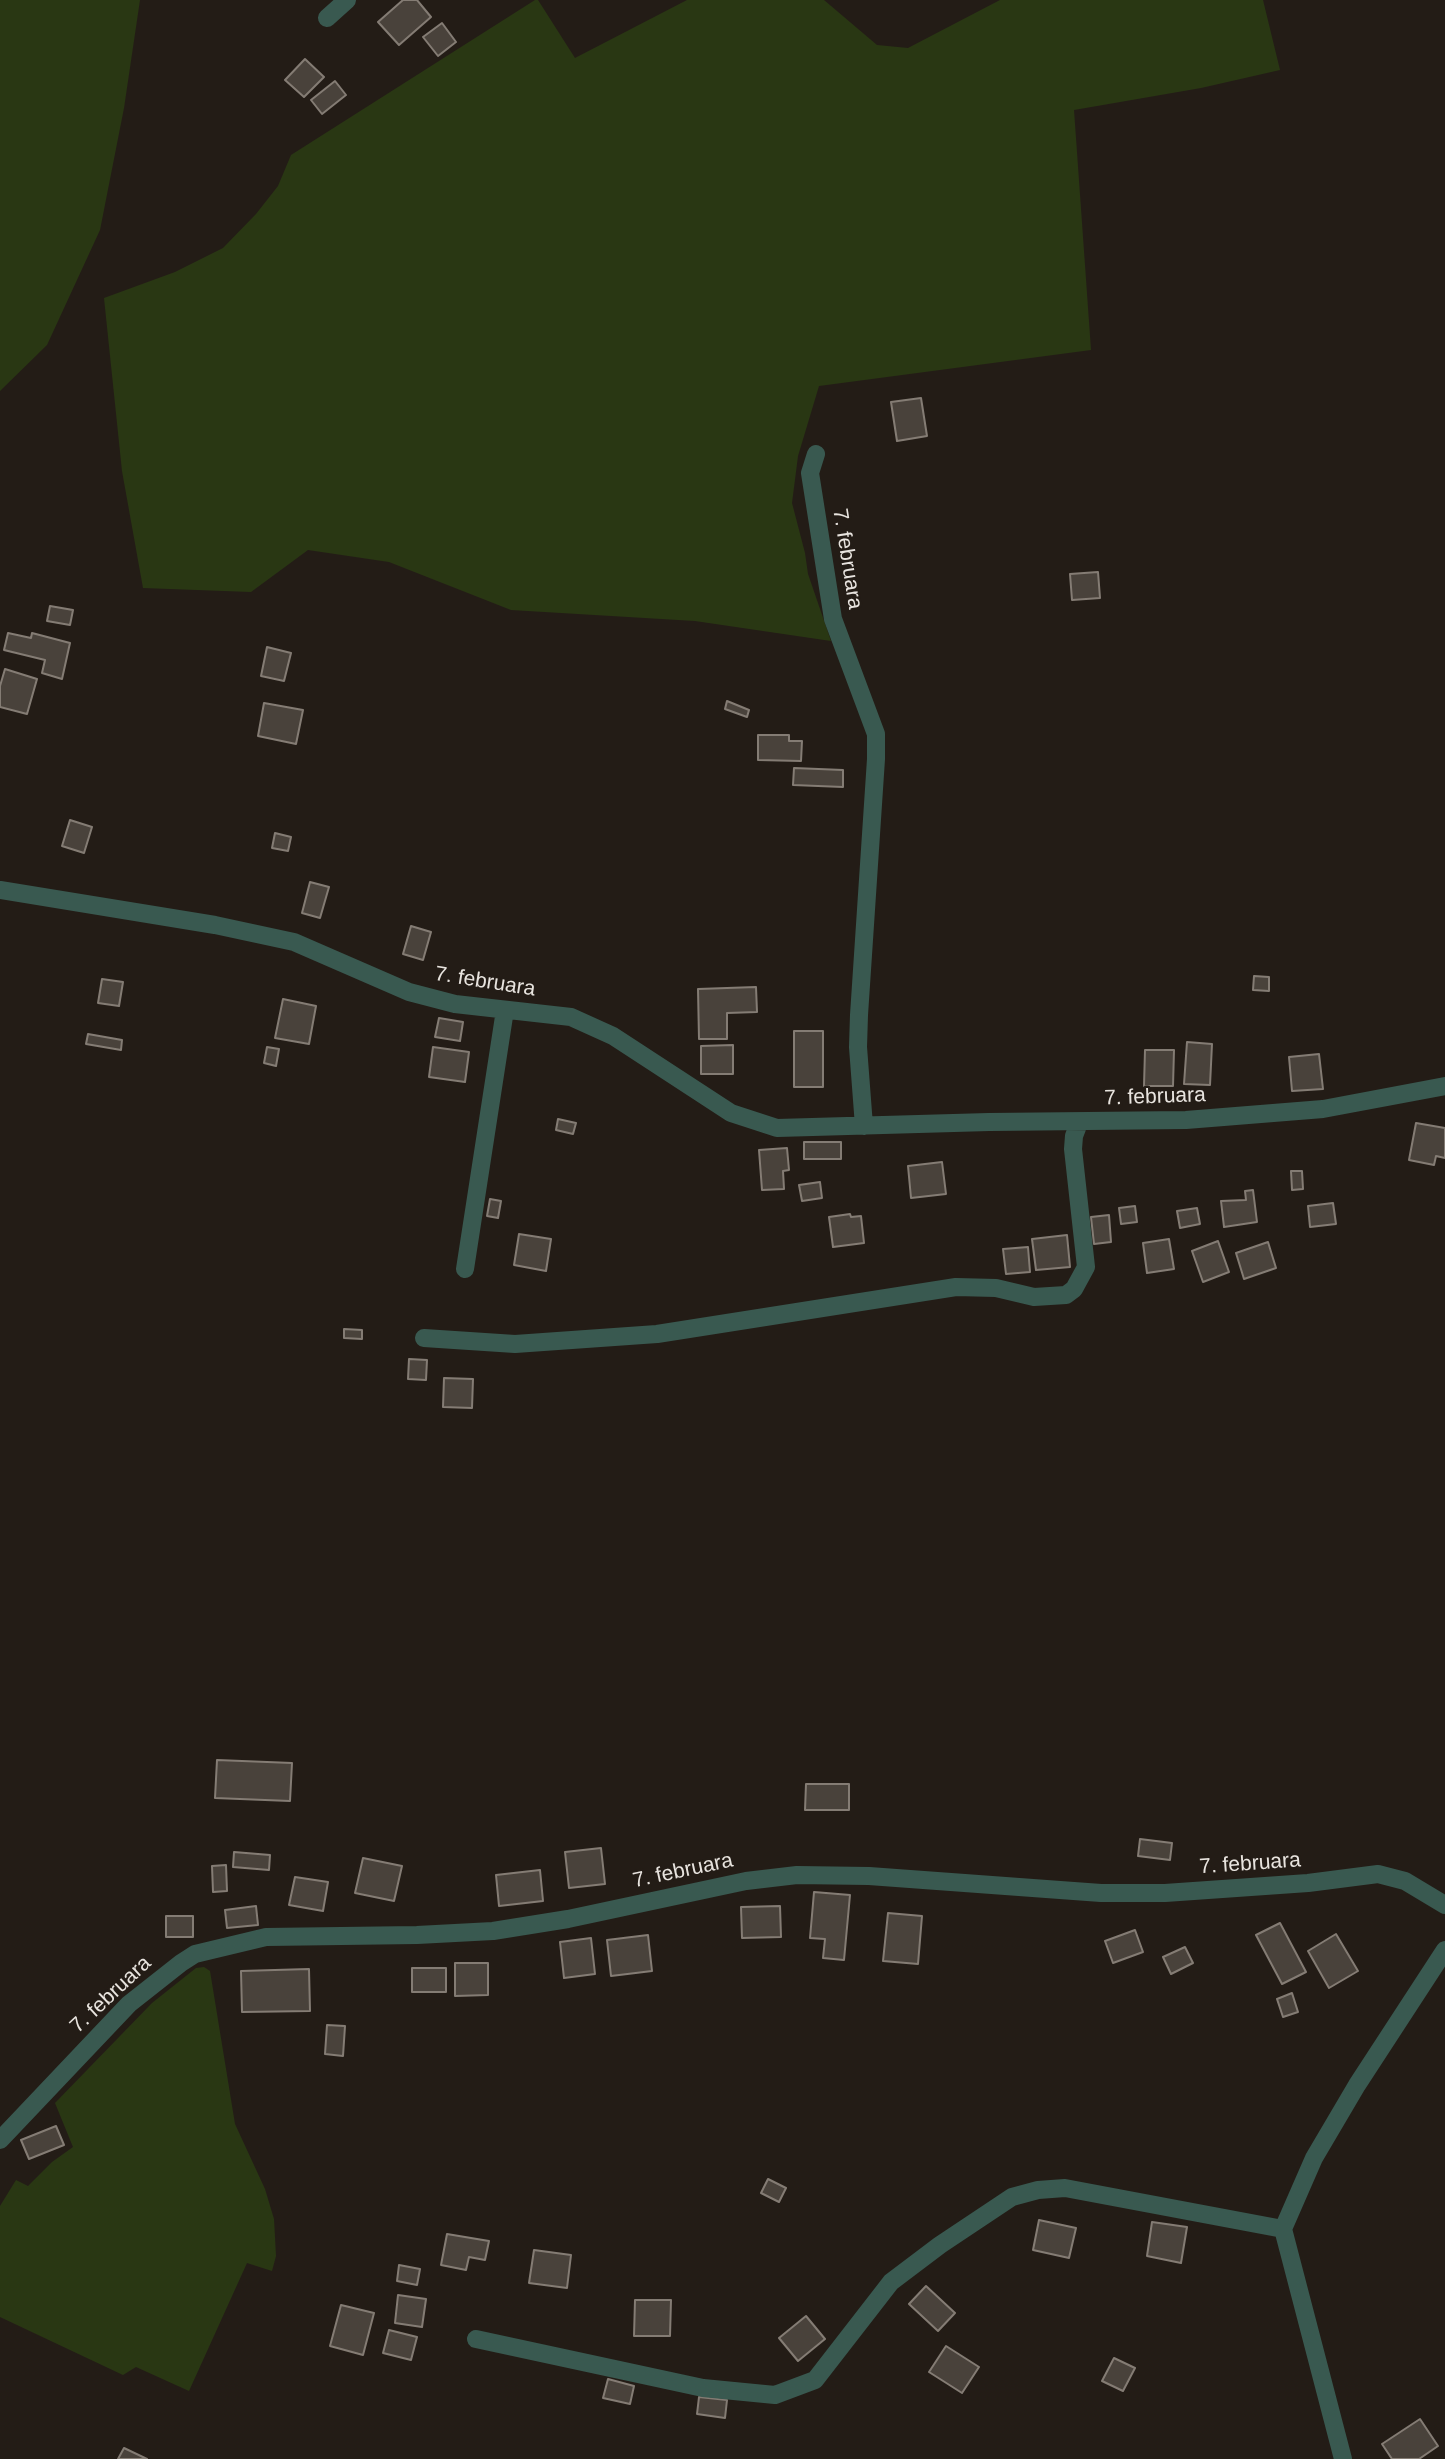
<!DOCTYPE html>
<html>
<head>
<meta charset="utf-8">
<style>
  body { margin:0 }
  canvas { display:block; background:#231c16 }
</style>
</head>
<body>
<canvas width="1445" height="2459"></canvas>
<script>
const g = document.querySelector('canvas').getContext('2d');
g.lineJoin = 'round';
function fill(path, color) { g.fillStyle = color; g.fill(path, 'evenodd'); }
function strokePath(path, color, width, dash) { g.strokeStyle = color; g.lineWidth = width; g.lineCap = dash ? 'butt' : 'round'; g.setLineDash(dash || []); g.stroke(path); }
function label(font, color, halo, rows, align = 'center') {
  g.font = font + ' Arial,sans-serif'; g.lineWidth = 5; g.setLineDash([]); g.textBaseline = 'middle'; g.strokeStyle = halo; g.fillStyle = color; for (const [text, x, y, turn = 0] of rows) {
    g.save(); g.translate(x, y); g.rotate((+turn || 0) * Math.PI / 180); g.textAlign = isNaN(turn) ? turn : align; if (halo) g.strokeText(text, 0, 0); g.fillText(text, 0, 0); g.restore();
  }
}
const green = new Path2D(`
  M 0,0 L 140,0 L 124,108 L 100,230 L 47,345 L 0,391 Z
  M 535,0 L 538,0 L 575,58 L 687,0 L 824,0 L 877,45 L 908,48 L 1000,0 L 1263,0 L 1280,70 L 1201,88 L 1074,110 L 1091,350 L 819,386 L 798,456 L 792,503 L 805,553 L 808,574 L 831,641 L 695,621 L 511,610 L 389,562 L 308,550 L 251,592 L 143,588 L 122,471 L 104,298 L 175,272 L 223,248 L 256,214 L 278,186 L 291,155 Z
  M 204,1967 L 210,1971 L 235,2124 L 265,2189 L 274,2219 L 276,2256 L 272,2271 L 247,2263 L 189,2391 L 136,2367 L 123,2375 L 0,2317 L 0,2206 L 16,2180 L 28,2186 L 52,2162 L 73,2147 L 55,2103 L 152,2003 L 196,1968 Z`);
const building = new Path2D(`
  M 403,0 L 417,0 L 431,17 L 399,45 L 378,22 Z
  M 442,23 L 456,42 L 438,56 L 423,37 Z
  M 305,59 L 324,77 L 304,97 L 285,80 Z
  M 335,81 L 346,95 L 322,114 L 311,100 Z
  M 921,398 L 927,436 L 897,441 L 891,402 Z
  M 1098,572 L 1100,598 L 1072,600 L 1070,574 Z
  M 50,606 L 73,610 L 70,625 L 47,621 Z
  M 8,633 L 31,638 L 32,633 L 70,643 L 62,679 L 42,673 L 45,660 L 4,650 Z
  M 267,647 L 291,653 L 284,681 L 261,676 Z
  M 5,669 L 37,679 L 27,714 L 0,707 L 0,686 Z
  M 727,701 L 749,710 L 747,717 L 725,709 Z
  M 264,703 L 303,710 L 296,744 L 258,736 Z
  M 758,735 L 789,735 L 789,741 L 802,741 L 801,761 L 758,760 Z
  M 794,768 L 843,770 L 843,787 L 793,785 Z
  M 70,820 L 92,827 L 84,853 L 62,846 Z
  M 275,833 L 291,837 L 288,851 L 272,848 Z
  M 310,882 L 329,887 L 320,918 L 302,913 Z
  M 411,926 L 431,932 L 423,960 L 403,954 Z
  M 1254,976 L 1269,977 L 1269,991 L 1253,990 Z
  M 102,979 L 123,982 L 119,1006 L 98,1003 Z
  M 756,987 L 757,1012 L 727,1013 L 727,1039 L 699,1039 L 698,989 Z
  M 283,999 L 316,1006 L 309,1044 L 275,1038 Z
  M 439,1018 L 463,1022 L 460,1041 L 435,1037 Z
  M 794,1031 L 823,1031 L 823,1087 L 794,1087 Z
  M 88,1034 L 122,1040 L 121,1050 L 86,1044 Z
  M 1187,1042 L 1212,1044 L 1210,1085 L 1184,1084 Z
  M 733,1045 L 733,1074 L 701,1074 L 701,1046 Z
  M 267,1047 L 279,1049 L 276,1066 L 264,1063 Z
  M 433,1047 L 469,1052 L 465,1082 L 429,1077 Z
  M 1145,1050 L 1174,1050 L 1173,1086 L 1144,1086 Z
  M 1319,1054 L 1323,1089 L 1292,1091 L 1289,1057 Z
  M 558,1119 L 576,1123 L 573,1134 L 556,1130 Z
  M 1416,1123 L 1445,1128 L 1445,1158 L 1436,1156 L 1434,1165 L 1409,1160 Z
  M 804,1142 L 841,1142 L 841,1159 L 804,1159 Z
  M 787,1148 L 789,1170 L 783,1171 L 784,1189 L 762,1190 L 759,1150 Z
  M 942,1162 L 946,1194 L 911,1198 L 908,1166 Z
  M 1291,1171 L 1302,1171 L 1303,1189 L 1292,1190 Z
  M 820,1182 L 822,1198 L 802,1201 L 799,1185 Z
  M 1253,1190 L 1257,1222 L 1224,1227 L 1221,1201 L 1246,1200 L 1245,1191 Z
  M 490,1199 L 501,1201 L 498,1218 L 487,1216 Z
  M 1333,1203 L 1336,1224 L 1310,1227 L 1308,1206 Z
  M 1135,1206 L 1137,1222 L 1121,1224 L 1119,1208 Z
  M 1197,1208 L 1200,1224 L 1180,1228 L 1177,1211 Z
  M 850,1214 L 851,1217 L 861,1216 L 864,1243 L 833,1247 L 829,1217 Z
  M 1109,1215 L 1111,1242 L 1094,1244 L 1091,1217 Z
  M 519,1234 L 551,1239 L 546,1271 L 514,1265 Z
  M 1067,1235 L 1070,1267 L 1036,1270 L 1032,1239 Z
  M 1169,1239 L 1174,1269 L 1147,1273 L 1143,1243 Z
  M 1218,1241 L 1229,1272 L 1203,1282 L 1192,1251 Z
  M 1268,1242 L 1276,1268 L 1244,1279 L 1236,1253 Z
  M 1028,1247 L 1030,1272 L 1006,1274 L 1003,1249 Z
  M 344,1329 L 362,1330 L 362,1339 L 344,1338 Z
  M 409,1359 L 427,1360 L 426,1380 L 408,1379 Z
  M 444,1378 L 473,1379 L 472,1408 L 443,1407 Z
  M 217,1760 L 292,1763 L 290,1801 L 215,1798 Z
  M 806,1784 L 849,1784 L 849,1810 L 805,1810 Z
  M 1140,1839 L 1172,1843 L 1170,1860 L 1138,1856 Z
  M 601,1848 L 605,1884 L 569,1888 L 565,1852 Z
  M 234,1852 L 270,1855 L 269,1870 L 233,1867 Z
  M 363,1858 L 402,1866 L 394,1901 L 355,1893 Z
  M 226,1865 L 227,1891 L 213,1892 L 212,1866 Z
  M 540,1870 L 543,1901 L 499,1906 L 496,1875 Z
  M 295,1877 L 328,1882 L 323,1911 L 289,1905 Z
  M 814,1892 L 850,1895 L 844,1960 L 823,1958 L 825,1939 L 810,1938 Z
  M 256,1906 L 258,1925 L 227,1928 L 225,1910 Z
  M 780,1906 L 781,1937 L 742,1938 L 741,1907 Z
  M 888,1913 L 922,1916 L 918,1964 L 883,1961 Z
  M 166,1916 L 193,1916 L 193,1937 L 166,1937 Z
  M 1280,1923 L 1306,1972 L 1282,1984 L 1256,1935 Z
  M 1135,1930 L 1143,1952 L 1113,1963 L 1105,1941 Z
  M 1336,1934 L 1358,1971 L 1329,1988 L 1308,1951 Z
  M 648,1935 L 652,1971 L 611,1976 L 607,1940 Z
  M 591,1938 L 595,1974 L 564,1978 L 560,1942 Z
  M 1185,1947 L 1193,1963 L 1171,1974 L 1163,1957 Z
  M 455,1963 L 488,1963 L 488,1995 L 455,1996 Z
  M 412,1968 L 446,1968 L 446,1992 L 412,1992 Z
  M 309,1969 L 310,2011 L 242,2012 L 241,1971 Z
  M 1292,1993 L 1298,2012 L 1283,2017 L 1277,1999 Z
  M 327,2025 L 345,2026 L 343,2056 L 325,2054 Z
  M 56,2126 L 64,2145 L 29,2159 L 21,2140 Z
  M 768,2179 L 786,2188 L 779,2202 L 761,2193 Z
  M 1039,2220 L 1076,2228 L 1069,2258 L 1033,2250 Z
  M 1152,2222 L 1187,2227 L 1181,2263 L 1147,2256 Z
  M 447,2234 L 489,2241 L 485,2260 L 469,2257 L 466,2270 L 441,2265 Z
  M 534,2250 L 571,2255 L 567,2288 L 529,2283 Z
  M 399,2265 L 420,2269 L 417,2285 L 397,2281 Z
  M 926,2286 L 955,2313 L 938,2331 L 909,2304 Z
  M 398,2295 L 426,2299 L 422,2327 L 395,2323 Z
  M 635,2300 L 671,2300 L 670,2336 L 634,2336 Z
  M 341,2305 L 374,2313 L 363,2355 L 330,2346 Z
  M 806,2316 L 825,2339 L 798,2361 L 779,2338 Z
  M 389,2330 L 417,2337 L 411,2360 L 383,2353 Z
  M 946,2346 L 979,2367 L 962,2393 L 929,2372 Z
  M 1114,2358 L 1135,2368 L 1123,2391 L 1102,2381 Z
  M 608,2379 L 634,2386 L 630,2404 L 603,2398 Z
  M 699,2397 L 727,2400 L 725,2418 L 697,2414 Z
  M 1420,2419 L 1438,2446 L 1419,2459 L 1392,2459 L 1382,2444 Z
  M 124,2448 L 147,2459 L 118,2459 Z`);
const minor = new Path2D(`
  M 327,18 L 347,0
  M 816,454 L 810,473 L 833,619 L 876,734 L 876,759 L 859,1015 L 858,1047 L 864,1126
  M 0,890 L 215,925 L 294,942 L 409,992 L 455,1004 L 571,1017 L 613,1036 L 731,1113 L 777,1128 L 989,1122 L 1186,1120 L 1323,1109 L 1445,1086
  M 465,1269 L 505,1010
  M 424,1338 L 515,1344 L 657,1334 L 956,1287 L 996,1288 L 1034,1297 L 1066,1295 L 1074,1289 L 1086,1267 L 1073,1149 L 1074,1136 L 1079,1123
  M 0,2140 L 129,2004 L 181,1963 L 195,1954 L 266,1937 L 417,1935 L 493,1931 L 568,1919 L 746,1881 L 797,1875 L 869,1876 L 1101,1893 L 1165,1893 L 1308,1883 L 1378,1874 L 1405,1881 L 1445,1905
  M 476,2339 L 703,2388 L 775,2395 L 815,2380 L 891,2282 L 940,2245 L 1012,2197 L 1038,2190 L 1065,2188 L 1283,2229
  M 1343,2459 L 1283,2229 L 1314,2158 L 1357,2085 L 1445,1950`);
const streetNames = [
  ["7. februara",847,559,81],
  ["7. februara",485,982,9],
  ["7. februara",1155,1097,-2],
  ["7. februara",1250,1864,-4],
  ["7. februara",683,1871,-12],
  ["7. februara",111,1995,-43]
];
fill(green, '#293713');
fill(building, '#49423b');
strokePath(building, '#847c74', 2);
strokePath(minor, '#395950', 18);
label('21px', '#e8e4df', '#231c16', streetNames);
</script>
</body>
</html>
